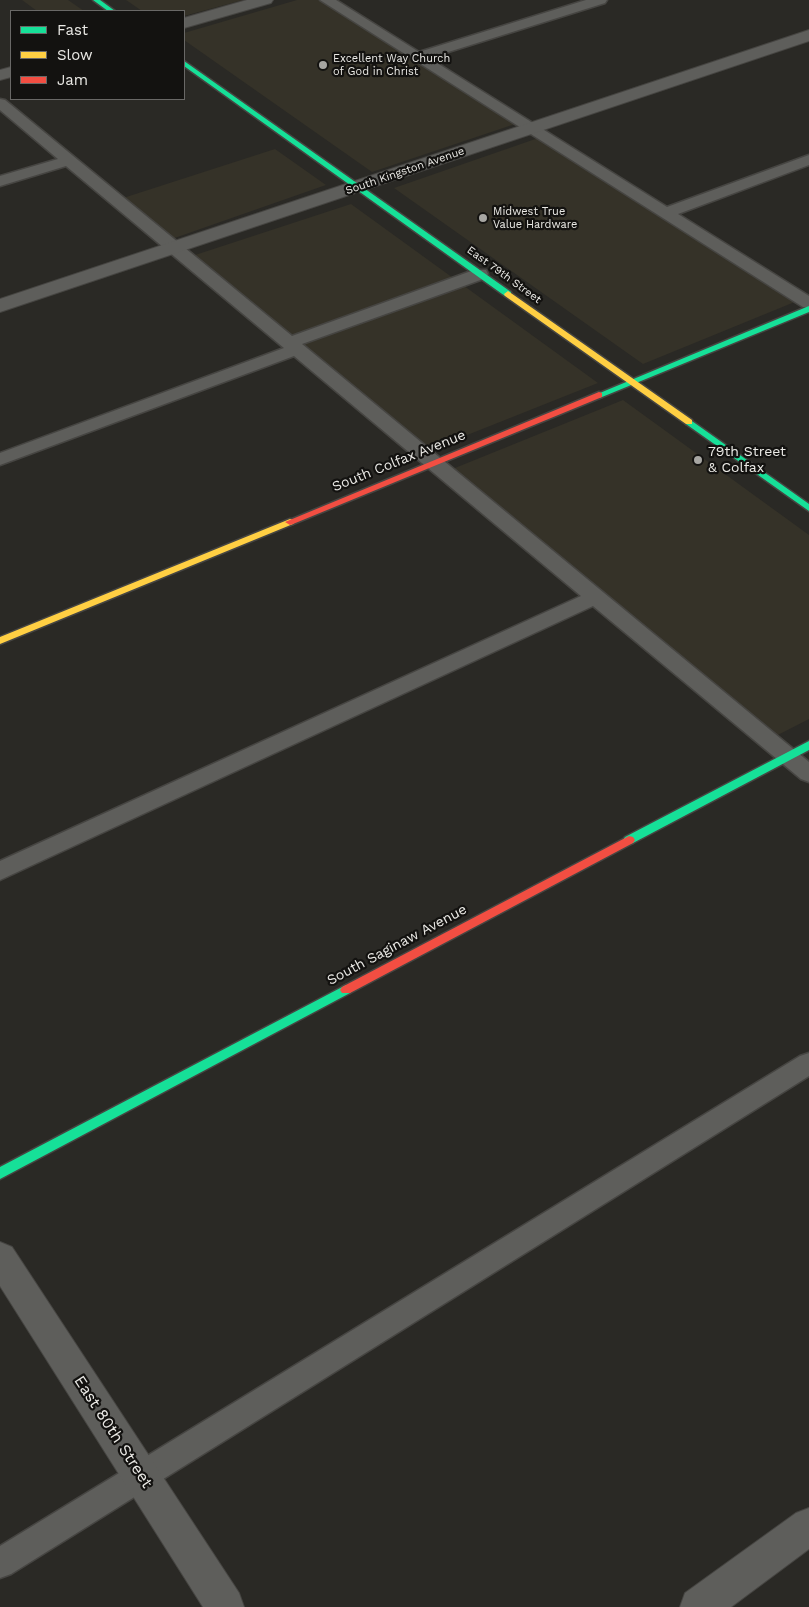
<!DOCTYPE html>
<html>
<head>
<meta charset="utf-8">
<style>
  body { margin:0 }
  #map { position:relative; width:809px; height:1607px; overflow:hidden; background:#2a2925; font-family:"Work Sans",sans-serif }
  canvas { display:block }
  .legend { position:absolute; left:10px; top:10px; width:175px; height:90px; box-sizing:border-box; background:#131210; border:1px solid #696866; margin:0; padding:6px 9px; list-style:none; font-size:15px; color:#ebeae6 }
  .legend li { display:flex; align-items:center; gap:10px; height:25px }
  .legend b { width:25px; border:1px solid #696866 }
</style>
</head>
<body>
<div id="map">
<canvas width="809" height="1607"></canvas>
<ul class="legend">
<li><b style="height:6px;background:#16e098"></b>Fast</li>
<li><b style="height:6px;background:#ffcf43"></b>Slow</li>
<li><b style="height:6px;background:#f24e42"></b>Jam</li>
</ul>
</div>
<script>
const g = document.querySelector('canvas').getContext('2d');
g.lineJoin = 'round';
function fill(path, color) { g.fillStyle = color; g.fill(path, 'evenodd'); }
function strokePath(path, color, width, dash) { g.strokeStyle = color; g.lineWidth = width; g.lineCap = dash ? 'butt' : 'round'; g.setLineDash(dash || []); g.stroke(path); }
function label(font, color, halo, rows, align = 'center') {
  g.font = font + ' "Work Sans",sans-serif'; g.lineWidth = 4.5; g.setLineDash([]); g.textBaseline = 'middle'; g.strokeStyle = halo; g.fillStyle = color; for (const [text, x, y, turn = 0] of rows) {
    g.save(); g.translate(x, y); g.rotate((+turn || 0) * Math.PI / 180); g.textAlign = isNaN(turn) ? turn : align; if (halo) g.strokeText(text, 0, 0); g.fillText(text, 0, 0); g.restore();
  }
}
const built = new Path2D(`
  M 22,0 L 68,0 L 84,11 L 37,11 Z
  M 126,0 L 243,0 L 184,16 L 184,11 L 142,11 Z
  M 297,0 L 327,0 L 521,122 L 372,172 L 184,40 L 184,33 Z
  M 544,136 L 802,299 L 643,364 L 394,188 Z
  M 275,149 L 326,185 L 166,241 L 117,200 Z
  M 351,204 L 598,383 L 422,453 L 186,258 Z
  M 623,400 L 809,535 L 809,719 L 768,740 L 445,472 Z`);
const lane = new Path2D(`
  M 320,0 L 336,0 L 419,52 L 586,0 L 607,0 L 605,3 L 429,58 L 667,207 L 809,155 L 809,165 L 678,214 L 809,296 L 809,308 L 803,307 Z
  M 0,99 L 5,100 L 292,336 L 474,270 L 486,270 L 488,274 L 486,278 L 302,344 L 809,762 L 809,782 L 801,779 L 593,606 L 0,880 L 0,861 L 581,596 L 294,356 L 0,465 L 0,453 L 284,348 L 66,166 L 0,186 L 0,176 L 58,159 L 0,110 Z
  M 809,1053 L 809,1076 L 11,1574 L 0,1578 L 0,1546 L 800,1056 Z`);
const street = new Path2D(`
  M 247,0 L 273,0 L 271,3 L 184,28 L 184,18 Z
  M 809,30 L 809,41 L 0,312 L 0,299 Z
  M 11,67 L 11,77 L 0,80 L 0,70 Z
  M 0,1242 L 12,1247 L 239,1593 L 244,1607 L 203,1607 L 0,1286 Z
  M 809,1508 L 809,1549 L 731,1607 L 680,1607 L 685,1593 L 796,1513 Z`);
const fast = new Path2D(`
  M 93,0 L 100,0 L 115,11 L 108,11 Z
  M 184,61 L 511,292 L 511,296 L 505,296 L 184,66 Z
  M 809,306 L 809,312 L 602,397 L 599,398 L 595,395 Z
  M 689,419 L 809,504 L 809,511 L 686,424 L 686,420 Z
  M 809,741 L 809,750 L 633,843 L 629,844 L 623,840 L 625,837 Z
  M 346,985 L 350,987 L 352,990 L 350,993 L 0,1179 L 0,1167 Z`);
const slow = new Path2D(`
  M 508,291 L 692,420 L 692,424 L 686,424 L 505,296 L 504,294 Z
  M 290,519 L 293,520 L 295,522 L 293,524 L 0,644 L 0,637 Z`);
const jam = new Path2D(`
  M 599,392 L 602,393 L 602,397 L 293,524 L 290,525 L 285,522 Z
  M 629,836 L 633,837 L 635,840 L 633,843 L 350,993 L 342,993 L 340,990 L 342,987 Z`);
const markers = [
  [323,65,5,"#a7a6a2"],
  [483,218,5,"#a7a6a2"],
  [698,460,5,"#a7a6a2"]
];
const farPoinames = [
  ["Excellent Way Church",333,59],
  ["of God in Christ",333,72],
  ["Midwest True",493,212],
  ["Value Hardware",493,225]
];
const farStreetnames = [
  ["South Kingston Avenue",405,171,-19],
  ["East 79th Street",504,275,36]
];
const poiNames = [
  ["79th Street",708,452],
  ["& Colfax",708,468]
];
const streetNames = [
  ["South Colfax Avenue",399,461,-22],
  ["South Saginaw Avenue",397,945,-28]
];
const nearStreetnames = [
  ["East 80th Street",113,1432,57]
];
fill(built, '#353228');
strokePath(lane, '#464542', 3);
strokePath(street, '#464542', 2);
strokePath(fast, '#464542', 3);
strokePath(slow, '#464542', 3);
strokePath(jam, '#464542', 3);
fill(lane, '#5e5e5b');
fill(street, '#5e5e5b');
fill(fast, '#16e098');
fill(slow, '#ffcf43');
fill(jam, '#f24e42');
for (const [x, y, r, color] of markers) { const dot = new Path2D(); dot.arc(x, y, r, 0, 2 * Math.PI); g.fillStyle = color; g.fill(dot); strokePath(dot, '#131210', 2); }
label('11px', '#ebeae6', '#131210', farPoinames, 'left');
label('11px', '#ebeae6', '#131210', farStreetnames);
label('14px', '#ebeae6', '#131210', poiNames, 'left');
label('14px', '#ebeae6', '#131210', streetNames);
label('16px', '#ebeae6', '#131210', nearStreetnames);
</script>
</body>
</html>
